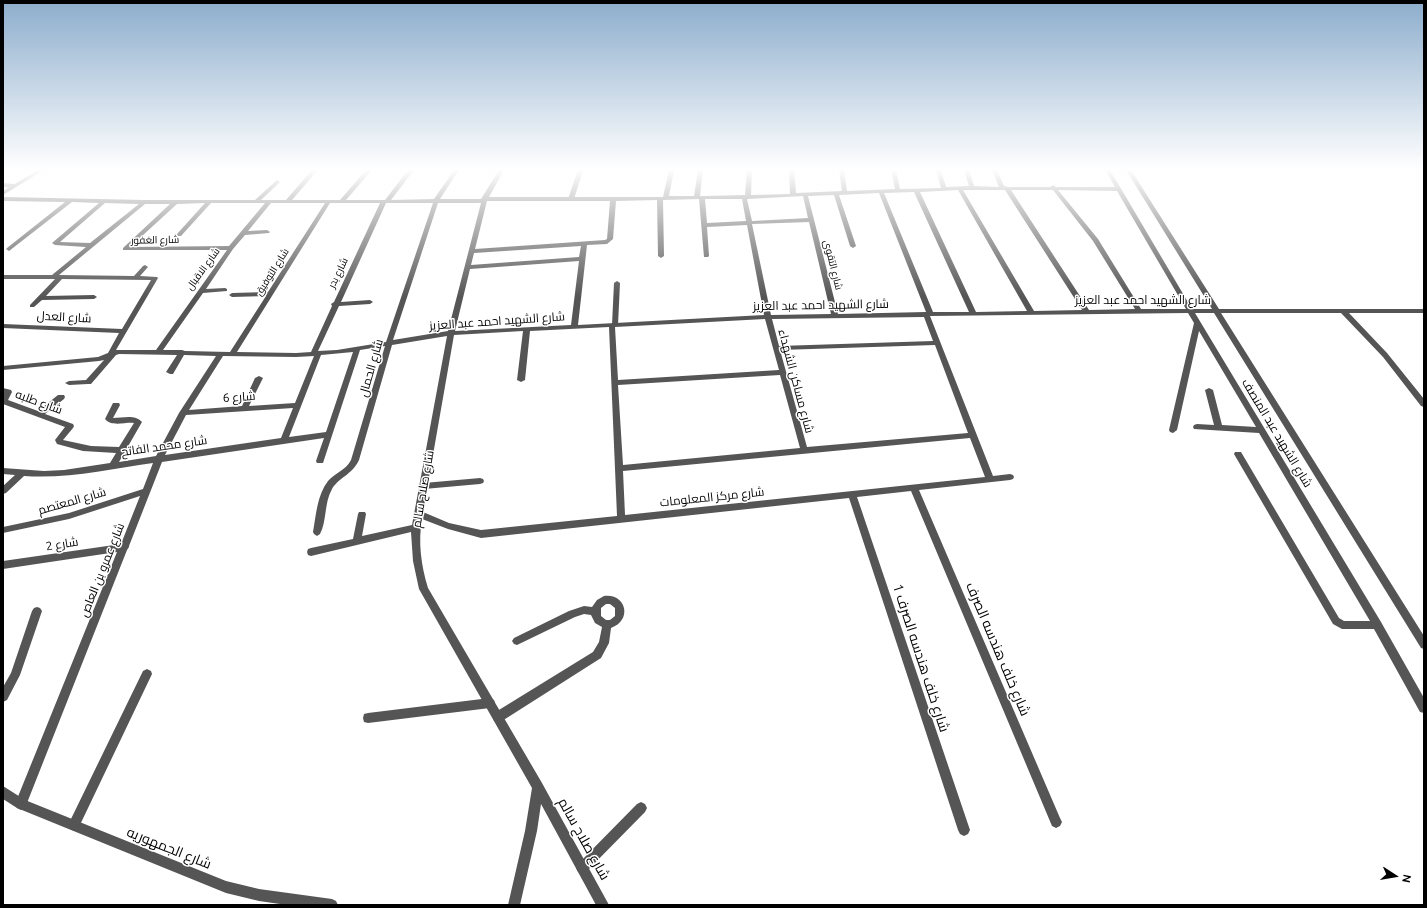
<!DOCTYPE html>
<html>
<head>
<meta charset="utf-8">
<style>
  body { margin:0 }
  #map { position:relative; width:1427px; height:908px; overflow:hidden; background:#fff; font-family:Ubuntu,sans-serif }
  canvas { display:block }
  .frame { position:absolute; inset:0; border:4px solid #000; pointer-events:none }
  .north { position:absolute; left:1375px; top:856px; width:40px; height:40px; -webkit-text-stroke:3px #fff; paint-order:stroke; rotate:102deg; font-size:11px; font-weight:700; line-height:16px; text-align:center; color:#000 }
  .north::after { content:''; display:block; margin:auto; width:14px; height:18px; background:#000; clip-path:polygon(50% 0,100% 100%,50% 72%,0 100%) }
</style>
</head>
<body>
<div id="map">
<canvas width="1427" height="908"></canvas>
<div class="frame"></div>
<div class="north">N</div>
</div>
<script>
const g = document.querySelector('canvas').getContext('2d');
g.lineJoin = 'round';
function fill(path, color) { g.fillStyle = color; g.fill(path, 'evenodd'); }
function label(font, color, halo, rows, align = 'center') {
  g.font = font + ' Ubuntu,Cairo,sans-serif'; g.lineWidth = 3; g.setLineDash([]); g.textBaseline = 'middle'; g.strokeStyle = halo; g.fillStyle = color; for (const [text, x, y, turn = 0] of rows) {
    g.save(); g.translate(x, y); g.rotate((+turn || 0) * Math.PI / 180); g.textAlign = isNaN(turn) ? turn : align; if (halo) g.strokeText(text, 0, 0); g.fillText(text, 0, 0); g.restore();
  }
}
const service = new Path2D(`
  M 578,170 L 583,171 L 574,199 L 569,200 L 568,199 Z
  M 617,281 L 620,283 L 618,325 L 615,327 L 612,325 L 614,283 Z
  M 480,478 L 483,479 L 484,481 L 483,483 L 480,484 L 424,489 L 421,488 L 420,486 L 421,484 L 424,483 Z
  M 604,596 C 626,593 633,620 611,628 L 609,643 L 601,658 L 502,721 L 498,722 L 494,721 L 493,717 L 494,713 L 593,652 L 599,642 L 602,627 L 595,623 L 591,615 L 584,614 L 575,617 L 517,645 L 514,644 L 512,641 L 514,638 L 569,611 L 584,606 L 592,607 L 597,600 ZM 606,604 L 610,604 L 615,608 L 615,616 L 610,620 L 606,620 L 601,616 L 601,608 Z
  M 37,607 L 40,608 L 42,611 L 20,675 L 7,700 L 3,702 L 3,687 L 11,673 L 32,611 L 34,608 Z
  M 147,669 L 151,671 L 152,674 L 78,829 L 74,831 L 70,829 L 68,825 L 70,821 L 143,671 Z
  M 490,698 L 494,700 L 495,703 L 494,706 L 490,708 L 368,723 L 364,722 L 363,718 L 364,714 L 368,713 Z
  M 641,802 L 645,804 L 647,808 L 645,812 L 586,872 L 582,874 L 578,872 L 576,868 L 578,864 L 637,804 Z`);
const minor = new Path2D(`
  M 312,170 L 318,170 L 292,200 L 340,200 L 366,170 L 372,170 L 346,200 L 385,200 L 408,170 L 414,170 L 391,200 L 434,199 L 454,170 L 459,170 L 440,199 L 481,199 L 499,170 L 504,170 L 489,197 L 663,197 L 669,170 L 674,170 L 669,196 L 694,196 L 698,170 L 703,170 L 700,196 L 704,196 L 745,195 L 747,170 L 752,170 L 751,195 L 790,194 L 789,170 L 794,170 L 796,193 L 842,191 L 839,170 L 844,170 L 847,191 L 895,189 L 891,170 L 896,170 L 900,189 L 941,188 L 936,170 L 941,170 L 946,187 L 969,186 L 964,170 L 969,170 L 974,186 L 999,187 L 992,170 L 997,170 L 1004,186 L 1008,187 L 1050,187 L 1053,185 L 1056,187 L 1115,187 L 1105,170 L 1110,170 L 1192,309 L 1212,309 L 1126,170 L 1131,170 L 1219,309 L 1424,309 L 1424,313 L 1349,313 L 1387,353 L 1424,399 L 1424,407 L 1421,406 L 1383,357 L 1341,313 L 1221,313 L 1424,636 L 1424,649 L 1421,648 L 1214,313 L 1195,313 L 1381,622 L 1424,698 L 1424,713 L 1420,712 L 1374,629 L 1342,629 L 1333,624 L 1234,454 L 1235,452 L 1241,452 L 1339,618 L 1344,621 L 1370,621 L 1259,433 L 1194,429 L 1193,427 L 1194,425 L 1197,424 L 1214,425 L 1205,390 L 1209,388 L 1213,390 L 1222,425 L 1256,427 L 1199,331 L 1177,430 L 1173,433 L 1170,432 L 1169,430 L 1194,323 L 1188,313 L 930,316 L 993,476 L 1010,474 L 1013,475 L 1014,477 L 1013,479 L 1010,480 L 919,490 L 1060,818 L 1062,822 L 1060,826 L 1056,828 L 1052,826 L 911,491 L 857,497 L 970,830 L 968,834 L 964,836 L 960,834 L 958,830 L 849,498 L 481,538 L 448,529 L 422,519 C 418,542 421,565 428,588 L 542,783 L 609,905 L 596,905 L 541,804 L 537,831 L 520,905 L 508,905 L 525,831 L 532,788 L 419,589 L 413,561 L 411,532 L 311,556 L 308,555 L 307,552 L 308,549 L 311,548 L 353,539 L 358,514 L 359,512 L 365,512 L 366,514 L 362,536 L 412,525 L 447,336 L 392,345 L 359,460 C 352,475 339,477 332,489 C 324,503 327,521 320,534 L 317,536 L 314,534 L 313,532 C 316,516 317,495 328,481 C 335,473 346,470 351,460 L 385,346 L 360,350 L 323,463 L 317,463 L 316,461 L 324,438 L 162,462 L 129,546 L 129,547 L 127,550 L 25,808 L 21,810 L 17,808 L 15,804 L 117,552 L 3,569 L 3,561 L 121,544 L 140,496 L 69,519 L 3,533 L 3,527 L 69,513 L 143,489 L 153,463 C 111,469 68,479 24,476 L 6,493 L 3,494 L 3,486 L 15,475 L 3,474 L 3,468 L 44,471 L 64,470 L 110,463 L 116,453 L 83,451 L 57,444 L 55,440 L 65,427 L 3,404 L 3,388 L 11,390 L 12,392 L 8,400 L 38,411 L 58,395 L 64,395 L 65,397 L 64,399 L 45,414 L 73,424 L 74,426 L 73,428 L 63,440 L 91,446 L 119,447 L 134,423 C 125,422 111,427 105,419 L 113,403 L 119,403 L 120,405 L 113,418 C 123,418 135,414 142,422 L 119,462 L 156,456 L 179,413 L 216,356 L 184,355 L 173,374 L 170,374 L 166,372 L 177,355 L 119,354 L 116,355 L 91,384 L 88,384 L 69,385 L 65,383 L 69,381 L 86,380 L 104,360 L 99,361 L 3,370 L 3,366 L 98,357 L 108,353 L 119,333 L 3,328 L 3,324 L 122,329 L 151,280 L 62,279 L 46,296 L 94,295 L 97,297 L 94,299 L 42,300 L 34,307 L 30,307 L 30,305 L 55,279 L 3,279 L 3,275 L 52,275 L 86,247 L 55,245 L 52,243 L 99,203 L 72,202 L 9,251 L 6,249 L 7,248 L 65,202 L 3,201 L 3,197 L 144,200 L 255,200 L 277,180 L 280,182 L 279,183 L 261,200 L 286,200 ZM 958,190 L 1027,311 L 976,312 L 920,192 ZM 963,190 L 1005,190 L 1082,310 L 1034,311 ZM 1011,190 L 1053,190 L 1093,241 L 1135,309 L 1089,310 ZM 1058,190 L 1117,191 L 1186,309 L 1141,309 L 1098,239 ZM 914,192 L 969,312 L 933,312 L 884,193 ZM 879,193 L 926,312 L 838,314 L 808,196 L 834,195 L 850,246 L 853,248 L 856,246 L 839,195 ZM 803,196 L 808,218 L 752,221 L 747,199 ZM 699,199 L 704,257 L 708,257 L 709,256 L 707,227 L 747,225 L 764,315 L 578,325 L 587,245 L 607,244 L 613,239 L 616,201 L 657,200 L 658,256 L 661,258 L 664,256 L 663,200 ZM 705,199 L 742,199 L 746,221 L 707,223 ZM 487,201 L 610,201 L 607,239 L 605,240 L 475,249 ZM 105,203 L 139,204 L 90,243 L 60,242 ZM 205,203 L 177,234 L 177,236 L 181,236 L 211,203 L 265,203 L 229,246 L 130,247 L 177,204 ZM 271,203 L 325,203 L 268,292 L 232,293 L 229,295 L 232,297 L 266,296 L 230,352 L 185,351 L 182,350 L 163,350 L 203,293 L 227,291 L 227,289 L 225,288 L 206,289 L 233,249 L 245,235 L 269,233 L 270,232 L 267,230 L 248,231 ZM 330,203 L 380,203 L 334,302 L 331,304 L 332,306 L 311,352 L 296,353 L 237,352 ZM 386,203 L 433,203 L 386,342 L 337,350 L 318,351 L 339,306 L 370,304 L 373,302 L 370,300 L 341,302 ZM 438,203 L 481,203 L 448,331 L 393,340 ZM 145,204 L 170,204 L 123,248 L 123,250 L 227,250 L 156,350 L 116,350 L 158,278 L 157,277 L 140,276 L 148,267 L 145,265 L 143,266 L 134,276 L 59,275 ZM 809,222 L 831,314 L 771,315 L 752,224 ZM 581,246 L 579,257 L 471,265 L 474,253 ZM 579,261 L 571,325 L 455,331 L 470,269 ZM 924,317 L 933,341 L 779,346 L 772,319 ZM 765,319 L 779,370 L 618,380 L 615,327 ZM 609,327 L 617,516 L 481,530 L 449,523 L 423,512 L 454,335 L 523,331 L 517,380 L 521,382 L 525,380 L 530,331 ZM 935,345 L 968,433 L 807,447 L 780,350 ZM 353,352 L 326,432 L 289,437 L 321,355 ZM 223,356 L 296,357 L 314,356 L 295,403 L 249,406 L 263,378 L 259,376 L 255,378 L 242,406 L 189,410 ZM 780,375 L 800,448 L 623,465 L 618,385 ZM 293,408 L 281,438 L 165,455 L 186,415 ZM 970,438 L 985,477 L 625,515 L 623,471 Z
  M 3,183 L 14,184 L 17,186 L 14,188 L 3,187 Z`);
const tertiary = new Path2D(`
  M 38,170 L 44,170 L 3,195 L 3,191 Z
  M 3,786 L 25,800 L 226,881 L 259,889 L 332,899 L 336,901 L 338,905 L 287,905 L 259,901 L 226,893 L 17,808 L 3,799 Z`);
const farStreetnames = [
  ["شارع الغفور",155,240,-1],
  ["شارع التقوى",833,265,76],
  ["شارع الاقبال",203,269,-54],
  ["شارع التوفيق",272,272,-58],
  ["شارع بدر",338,273,-64]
];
const streetNames = [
  ["شارع الشهيد احمد عبد العزيز",1143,300],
  ["شارع الشهيد احمد عبد العزيز",821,305,-1],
  ["شارع العدل",64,317,3],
  ["شارع الشهيد احمد عبد العزيز",497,321,-4],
  ["شارع الحمال",371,368,-74],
  ["شارع مساكن الشهداء",796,381,75],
  ["شارع 6",239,397,-4],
  ["شارع طلبه",39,402,20],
  ["شارع الشهيد عبد المنصف",1277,433,59],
  ["شارع محمد الفاتح",164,446,-8],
  ["شارع صلاح سالم",423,489,-80],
  ["شارع مركز المعلومات",712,497,-6],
  ["شارع المعتصم",72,501,-16],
  ["شارع 2",62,544,-9],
  ["شارع عمرو بن العاص",102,570,-68]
];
const nearStreetnames = [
  ["شارع خلف هندسه الصرف",998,649,67],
  ["شارع خلف هندسه الصرف 1",921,658,72],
  ["شارع صلاح سالم",584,839,61],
  ["شارع الجمهوريه",169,848,22]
];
fill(service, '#555');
fill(minor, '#555');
fill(tertiary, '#555');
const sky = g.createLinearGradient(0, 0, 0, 297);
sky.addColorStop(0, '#8cadcc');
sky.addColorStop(0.57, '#fff');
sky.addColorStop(1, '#ffffff00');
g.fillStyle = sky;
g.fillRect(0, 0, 1427, 297);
label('10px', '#000', '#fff', farStreetnames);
label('12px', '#000', '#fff', streetNames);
label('14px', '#000', '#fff', nearStreetnames);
</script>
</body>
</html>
